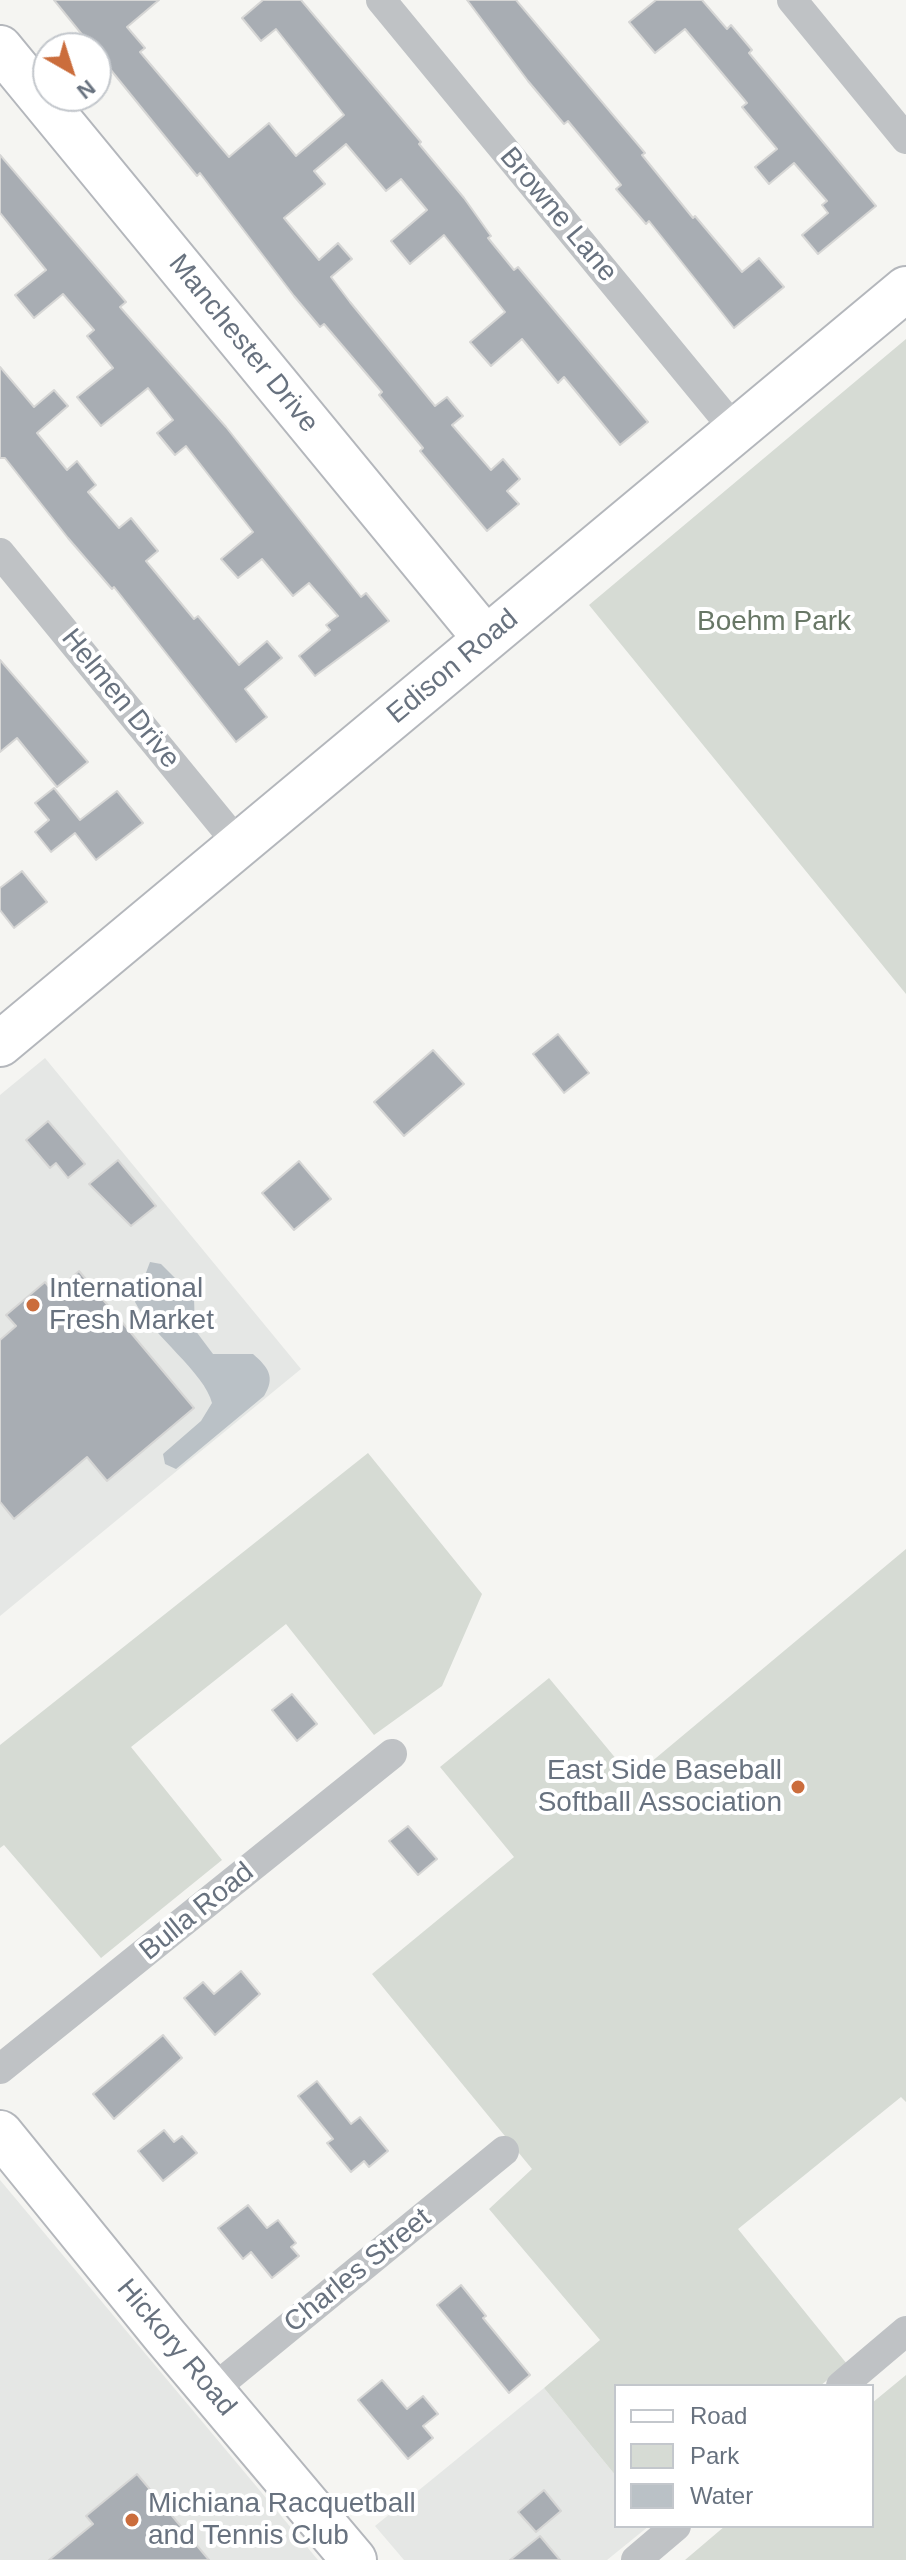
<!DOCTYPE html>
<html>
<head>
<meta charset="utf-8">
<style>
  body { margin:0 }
  #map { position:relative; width:906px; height:2560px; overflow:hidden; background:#f5f5f2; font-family:Arial,sans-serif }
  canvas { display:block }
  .legend { position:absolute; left:614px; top:2384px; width:260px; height:144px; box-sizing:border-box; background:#fff; border:2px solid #c3c7cc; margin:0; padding:10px 14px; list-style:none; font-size:24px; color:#68727f }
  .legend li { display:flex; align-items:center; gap:16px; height:40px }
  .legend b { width:40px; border:2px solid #c3c7cc }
  .north { position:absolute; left:32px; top:32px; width:80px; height:80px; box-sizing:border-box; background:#fff; border:2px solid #c3c7cc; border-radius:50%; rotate:141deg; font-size:22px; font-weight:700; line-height:32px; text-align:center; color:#68727f }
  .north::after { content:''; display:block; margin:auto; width:28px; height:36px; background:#cb6d3c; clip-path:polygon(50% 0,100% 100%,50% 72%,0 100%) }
</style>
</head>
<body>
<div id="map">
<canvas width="906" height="2560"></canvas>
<ul class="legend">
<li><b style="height:10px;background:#fff"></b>Road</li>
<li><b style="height:22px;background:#d6dbd4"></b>Park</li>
<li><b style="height:22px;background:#bac1c6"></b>Water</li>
</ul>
<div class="north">N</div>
</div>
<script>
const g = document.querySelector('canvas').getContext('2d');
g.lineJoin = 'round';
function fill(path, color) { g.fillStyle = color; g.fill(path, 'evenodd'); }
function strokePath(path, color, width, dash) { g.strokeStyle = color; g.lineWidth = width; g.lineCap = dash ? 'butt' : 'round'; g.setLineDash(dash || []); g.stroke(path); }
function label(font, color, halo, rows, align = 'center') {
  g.font = font + ' Arial,sans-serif'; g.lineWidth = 8; g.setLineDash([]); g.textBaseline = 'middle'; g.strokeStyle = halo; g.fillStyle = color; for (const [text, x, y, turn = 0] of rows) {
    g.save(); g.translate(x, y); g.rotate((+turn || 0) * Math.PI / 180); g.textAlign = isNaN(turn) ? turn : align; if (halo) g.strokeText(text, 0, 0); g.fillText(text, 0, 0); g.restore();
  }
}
const built = new Path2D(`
  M 45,1058 L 301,1369 L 0,1616 L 0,1095 Z
  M 0,2180 L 318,2560 L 0,2560 Z
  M 544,2388 L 616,2476 L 616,2526 L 649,2526 L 607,2560 L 404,2560 L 375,2526 Z`);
const green = new Path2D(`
  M 906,339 L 906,994 L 589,605 Z
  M 368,1453 L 482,1594 L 442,1686 L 374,1735 L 286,1624 L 131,1747 L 222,1860 L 101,1958 L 4,1845 L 0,1848 L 0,1745 Z
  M 906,1549 L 906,2102 L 901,2097 L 738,2229 L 847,2364 L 820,2386 L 616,2386 L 616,2476 L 544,2388 L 600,2340 L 489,2209 L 532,2169 L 372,1974 L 514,1857 L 440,1767 L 549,1678 L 632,1778 Z
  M 906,2375 L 906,2560 L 685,2560 L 725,2526 L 872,2526 L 872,2403 Z`);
const water = new Path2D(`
  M 150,1262 L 161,1264 L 194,1297 L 195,1330 L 213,1354 L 253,1354 C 268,1367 276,1377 264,1396 L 176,1469 L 165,1464 L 163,1454 L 201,1421 L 212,1403 C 205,1373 152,1335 135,1302 Z`);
const building = new Path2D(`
  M 54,0 L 159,0 L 127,27 L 145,48 L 140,52 L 229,157 L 269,123 L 296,156 L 344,115 L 276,29 L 261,41 L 242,18 L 263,0 L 301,0 L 421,142 L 419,144 L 464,198 L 491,236 L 488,238 L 514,270 L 518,267 L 648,422 L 620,445 L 564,377 L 558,383 L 522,339 L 491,366 L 470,342 L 505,312 L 444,235 L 410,264 L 391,241 L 427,210 L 401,179 L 386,191 L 346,144 L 314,171 L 325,184 L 284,218 L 319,260 L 338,243 L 352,259 L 331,277 L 350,302 L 435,406 L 447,397 L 463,416 L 452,425 L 491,470 L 503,459 L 520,479 L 507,491 L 519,504 L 487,531 L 420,451 L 423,448 L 379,395 L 382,392 L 324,324 L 320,327 L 294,296 L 200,173 L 197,176 Z
  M 467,0 L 516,0 L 645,153 L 642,155 L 693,218 L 695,216 L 742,272 L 759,258 L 784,287 L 734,328 L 649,221 L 646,224 L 616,189 L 621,185 L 568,121 L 564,124 L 528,81 Z
  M 656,0 L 702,0 L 727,29 L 731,25 L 752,50 L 749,53 L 876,206 L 818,254 L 802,235 L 828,213 L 822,205 L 827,201 L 794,163 L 769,184 L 755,167 L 777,149 L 742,107 L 747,103 L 685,29 L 655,53 L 629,22 Z
  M 0,155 L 126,302 L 120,307 L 226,427 L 361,597 L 366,593 L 389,621 L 315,676 L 299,656 L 330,630 L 326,625 L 338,616 L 309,583 L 293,596 L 262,559 L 238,578 L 221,559 L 253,532 L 186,446 L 175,455 L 157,433 L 173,420 L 148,388 L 101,426 L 77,397 L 113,368 L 87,336 L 94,330 L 63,294 L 34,318 L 15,295 L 46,270 L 0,213 Z
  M 0,367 L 34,407 L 54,390 L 68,406 L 37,433 L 67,470 L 77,461 L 96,485 L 88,492 L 119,528 L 131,518 L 158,551 L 146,561 L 194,619 L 198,616 L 239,665 L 267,641 L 282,658 L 245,689 L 267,717 L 236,742 L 114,587 L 112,589 L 68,538 L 5,458 L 0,458 Z
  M 0,660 L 88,762 L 57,787 L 17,738 L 0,752 Z
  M 54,788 L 80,820 L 117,791 L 143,823 L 96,860 L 75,833 L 51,852 L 35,832 L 49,820 L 35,803 Z
  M 22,871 L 47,902 L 14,928 L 0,910 L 0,888 Z
  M 558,1034 L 589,1073 L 564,1093 L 533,1054 Z
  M 433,1050 L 464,1084 L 404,1136 L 374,1102 Z
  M 48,1121 L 85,1164 L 68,1178 L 56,1163 L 50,1168 L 26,1140 Z
  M 118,1160 L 156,1206 L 131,1226 L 89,1184 Z
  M 299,1161 L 331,1199 L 294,1230 L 262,1193 Z
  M 79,1271 L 194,1408 L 107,1481 L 87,1457 L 14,1519 L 0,1502 L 0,1340 L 16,1326 L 6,1315 L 45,1282 L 54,1293 Z
  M 292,1694 L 317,1724 L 297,1741 L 272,1710 Z
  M 408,1826 L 437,1859 L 418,1875 L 389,1841 Z
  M 241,1971 L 260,1994 L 215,2035 L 184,1998 L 203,1982 L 214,1994 Z
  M 163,2035 L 182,2058 L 114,2119 L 93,2094 Z
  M 317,2081 L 351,2124 L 360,2117 L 388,2151 L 369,2167 L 364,2161 L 351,2172 L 327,2143 L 333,2139 L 298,2096 Z
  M 164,2130 L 174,2142 L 182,2136 L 197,2153 L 163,2181 L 138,2151 Z
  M 248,2205 L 267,2228 L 278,2220 L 296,2243 L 291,2247 L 299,2256 L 272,2278 L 251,2252 L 243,2259 L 218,2228 Z
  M 461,2285 L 486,2316 L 483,2318 L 530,2375 L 509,2393 L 437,2305 Z
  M 382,2380 L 407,2409 L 423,2396 L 438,2414 L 423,2426 L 433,2438 L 408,2459 L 358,2400 Z
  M 137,2474 L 209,2560 L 49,2560 L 93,2524 L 86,2516 Z
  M 544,2490 L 561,2511 L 536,2532 L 518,2512 Z
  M 540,2536 L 560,2560 L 510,2560 Z`);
const street = new Path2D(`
  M 381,0 L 735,430
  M 792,0 L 906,139
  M 0,553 L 239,845
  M 0,2069 L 392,1754
  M 841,2386 L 906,2331
  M 211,2391 L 504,2151
  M 636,2560 L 676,2526`);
const secondary = new Path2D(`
  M 0,48 L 486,639
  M 0,1044 L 906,289
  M 0,2133 L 165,2336 L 354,2560`);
const markers = [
  [33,1305,8,"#cb6d3c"],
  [798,1787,8,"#cb6d3c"],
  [132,2520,8,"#cb6d3c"]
];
const streetNames = [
  ["Browne Lane",558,215,50],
  ["Manchester Drive",243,344,51],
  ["Edison Road",453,667,-40],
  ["Helmen Drive",120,699,51],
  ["Bulla Road",197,1912,-39],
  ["Charles Street",358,2271,-39],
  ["Hickory Road",176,2348,50]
];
const parkNames = [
  ["Boehm Park",774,622]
];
const poiNames = [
  ["International",49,1289],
  ["Fresh Market",49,1321],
  ["East Side Baseball",782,1771,"right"],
  ["Softball Association",782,1803,"right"],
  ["Michiana Racquetball",148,2504],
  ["and Tennis Club",148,2536]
];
fill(built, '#e5e7e5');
fill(green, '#d6dbd4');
fill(water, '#bac1c6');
fill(building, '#a8adb3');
strokePath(building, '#d6d6d5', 2);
strokePath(secondary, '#b4b7bc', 48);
strokePath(street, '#bfc2c5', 30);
strokePath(secondary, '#fff', 44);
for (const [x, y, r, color] of markers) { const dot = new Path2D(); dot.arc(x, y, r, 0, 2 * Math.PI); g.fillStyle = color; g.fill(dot); strokePath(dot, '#fff', 3); }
label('28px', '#68727f', '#fff', streetNames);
label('28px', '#687766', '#fff', parkNames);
label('28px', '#68727f', '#fff', poiNames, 'left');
</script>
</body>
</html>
